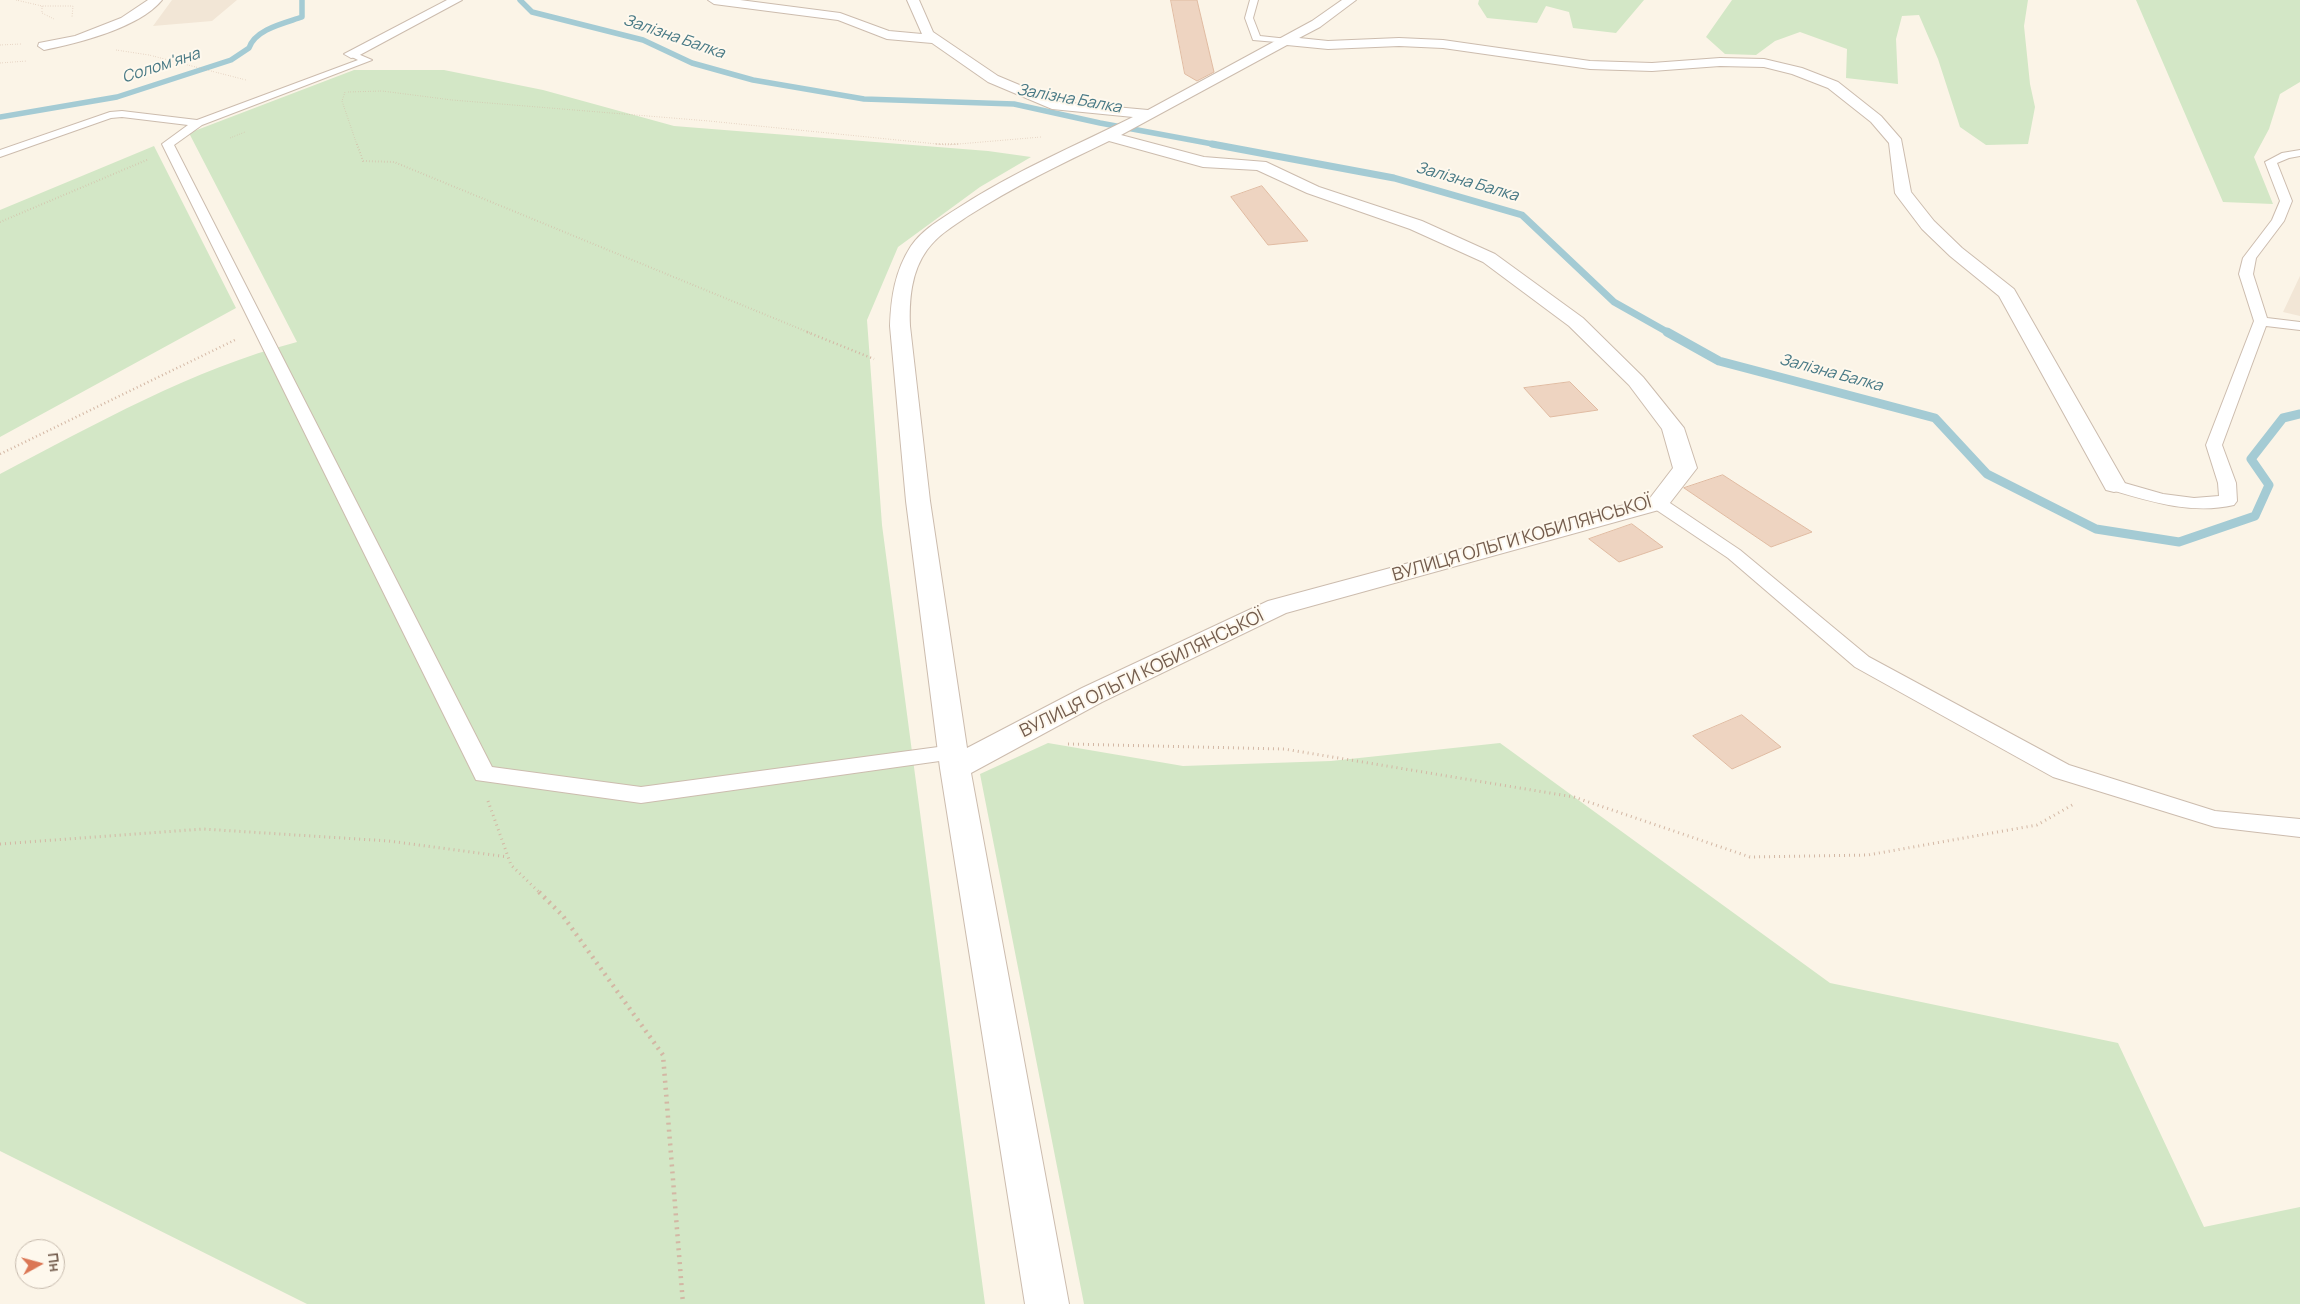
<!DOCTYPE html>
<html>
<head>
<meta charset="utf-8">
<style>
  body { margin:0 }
  #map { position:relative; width:2300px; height:1304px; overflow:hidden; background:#fbf4e7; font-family:Manrope,sans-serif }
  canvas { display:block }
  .north { position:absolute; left:15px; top:1239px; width:50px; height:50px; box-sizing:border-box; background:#fef8ed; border:1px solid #c6baad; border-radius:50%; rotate:83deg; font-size:14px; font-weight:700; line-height:20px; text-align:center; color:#735c4d }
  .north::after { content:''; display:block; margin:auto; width:18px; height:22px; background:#db7755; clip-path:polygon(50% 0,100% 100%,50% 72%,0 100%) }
</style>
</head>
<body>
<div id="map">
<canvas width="2300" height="1304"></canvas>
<div class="north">Пн</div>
</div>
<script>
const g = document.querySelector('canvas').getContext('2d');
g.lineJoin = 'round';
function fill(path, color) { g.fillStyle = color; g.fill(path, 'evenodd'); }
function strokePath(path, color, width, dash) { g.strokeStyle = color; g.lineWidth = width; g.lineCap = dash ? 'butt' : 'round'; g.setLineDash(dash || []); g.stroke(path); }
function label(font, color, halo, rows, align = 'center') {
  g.font = font + ' Manrope,sans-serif'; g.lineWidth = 4; g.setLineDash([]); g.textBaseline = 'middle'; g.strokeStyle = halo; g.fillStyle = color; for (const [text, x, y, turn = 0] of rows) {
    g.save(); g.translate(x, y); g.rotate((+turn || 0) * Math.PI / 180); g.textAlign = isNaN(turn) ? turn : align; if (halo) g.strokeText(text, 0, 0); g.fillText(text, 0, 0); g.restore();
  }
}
const residential = new Path2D(`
  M 172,0 L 237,0 L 212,21 L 153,26 Z
  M 2300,276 L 2300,316 L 2283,312 Z`);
const green = new Path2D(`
  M 1479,0 L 1644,0 L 1616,33 L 1573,28 L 1569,12 L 1546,6 L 1537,23 L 1487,18 L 1478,4 Z
  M 1732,0 L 2028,0 L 2024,26 L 2030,84 L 2035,107 L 2028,144 L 1986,145 L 1960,127 L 1938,59 L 1919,15 L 1902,16 L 1896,39 L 1898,84 L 1846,78 L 1847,49 L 1800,32 L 1775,41 L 1756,55 L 1725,54 L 1706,37 Z
  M 2136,0 L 2300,0 L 2300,82 L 2280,94 L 2269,129 L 2254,157 L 2273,204 L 2223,202 Z
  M 354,70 L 444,70 L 543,90 L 674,126 L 988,151 L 1031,157 L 980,187 L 898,247 L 867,320 L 882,525 L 985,1304 L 307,1304 L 0,1151 L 0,474 C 96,424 192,369 297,342 L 189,133 Z
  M 154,146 L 236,308 L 0,437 L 0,210 Z
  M 1048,743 L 1183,766 L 1331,761 L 1500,743 L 1830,983 L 2118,1043 L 2204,1227 L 2300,1207 L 2300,1304 L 1084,1304 L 980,774 Z`);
const streamFar2 = new Path2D(`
  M 520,0 L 532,12 L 643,40 L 692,63 L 753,80 L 864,99 L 1014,104 L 1100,123 L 1218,145
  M 0,117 L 117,97 L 231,60 L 249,48 C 255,29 285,23 302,17 L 302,0`);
const streamFar1 = new Path2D(`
  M 1212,144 L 1394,178 L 1522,215 L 1614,302 L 1669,333`);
const stream = new Path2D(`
  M 1667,332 L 1719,361 L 1935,418 L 1987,474 L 2096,529 L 2179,542 L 2255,516 L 2269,485 L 2251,459 L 2283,418 L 2300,414`);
const building = new Path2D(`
  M 1171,0 L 1197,0 L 1214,72 L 1197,81 L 1185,74 Z
  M 1262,186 L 1308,241 L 1268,245 L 1231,197 Z
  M 1570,382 L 1598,410 L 1550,417 L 1524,388 Z
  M 1723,475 L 1740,486 L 1812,532 L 1771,547 L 1684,488 Z
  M 1632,524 L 1663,547 L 1619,562 L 1589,539 Z
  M 1742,715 L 1781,747 L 1732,769 L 1693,736 Z`);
const pathFar4 = new Path2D(`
  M 16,0 L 42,6 L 73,6 L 72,17
  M 42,6 L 42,13 L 54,19
  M 0,45 L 21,44
  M 116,50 L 149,55 L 246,80
  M 0,63 L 27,61
  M 345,92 L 342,101 L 357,145
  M 348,92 L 382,91 L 452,100 L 709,121 L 947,145 L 1041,137
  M 230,138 L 245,132`);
const pathFar3 = new Path2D(`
  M 357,144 L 363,161 L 394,162 L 810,333
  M 936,144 L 960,144
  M 0,222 L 149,159`);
const pathFar2 = new Path2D(`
  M 807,332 L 874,359
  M 0,454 L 237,339`);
const pathFar1 = new Path2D(`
  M 1068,744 L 1284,749 L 1574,797 L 1750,857 L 1868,855 L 2037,825 L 2074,804
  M 488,801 L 511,865 L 540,893
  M 0,844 L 203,829 L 389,841 L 508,857`);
const path = new Path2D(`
  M 539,892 L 563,916 L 663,1055 L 683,1304`);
const lane = new Path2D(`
  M 1250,0 L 1258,0 L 1253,18 L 1260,36 L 1288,39 L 1288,43 L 1253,40 L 1245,18 Z
  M 351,51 L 372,60 L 202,125 L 174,145 L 492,767 L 641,787 L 953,745 L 961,748 L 964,753 L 961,758 L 641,803 L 476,780 L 162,144 L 188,125 L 122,117 L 111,118 L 0,157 L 0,150 L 110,112 L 122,111 L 197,120 L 358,60 L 346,54 Z
  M 2300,150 L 2300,156 L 2289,158 L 2277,163 L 2292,201 L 2284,221 L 2256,258 L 2253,274 L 2267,318 L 2300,322 L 2300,330 L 2266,326 L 2222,445 L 2236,483 L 2237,501 L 2234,505 C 2191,515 2149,501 2108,489 L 2105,485 L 2108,481 L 2114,480 L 2163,494 L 2194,498 L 2219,496 L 2218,483 L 2206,445 L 2254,321 L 2239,274 L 2243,258 L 2272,220 L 2280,201 L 2265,162 L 2282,153 Z
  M 1658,498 L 1664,499 L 1740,550 L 1869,657 L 2069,765 L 2215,811 L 2300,819 L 2300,837 L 2215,827 L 2053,777 L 1855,667 L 1728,558 L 1652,507 L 1649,503 L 1652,499 Z`);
const street = new Path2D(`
  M 148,0 L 162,0 C 139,28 78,43 44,50 L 38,46 L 39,43 L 75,36 L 121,18 Z
  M 447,0 L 462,0 L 356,57 L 351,58 L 344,54 Z
  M 708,0 L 740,0 L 840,13 L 889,31 L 922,34 L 907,0 L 919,0 L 933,32 L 998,76 L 1060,102 L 1148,110 L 1312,21 L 1342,0 L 1356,0 L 1320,27 L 1299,38 L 1328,41 L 1399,38 L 1443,40 L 1590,61 L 1652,63 L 1720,58 L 1764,59 L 1802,68 L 1838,82 L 1881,116 L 1901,139 L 1911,192 L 1934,221 L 1962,248 L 2014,289 L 2126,485 L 2122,490 L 2114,492 L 2106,490 L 1999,296 L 1950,256 L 1922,229 L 1897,196 L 1895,193 L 1889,143 L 1871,122 L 1828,88 L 1792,74 L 1764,67 L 1720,66 L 1652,71 L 1590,69 L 1443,48 L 1399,46 L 1328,49 L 1287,45 L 1121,135 L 1204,157 L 1266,162 L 1319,187 L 1422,221 L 1495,254 L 1583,318 L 1643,377 L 1684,428 L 1697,468 L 1666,508 L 1286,613 L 1102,702 L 971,773 L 1069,1304 L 1025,1304 L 940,768 L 906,501 L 890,326 C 891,297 895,271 911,246 C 923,229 941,219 958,208 C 1013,172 1075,146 1133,117 L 1052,109 L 988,82 L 932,43 L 887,39 L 838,20 L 714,4 ZM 1109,141 L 1203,167 L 1257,170 L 1307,193 L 1410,229 L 1483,262 L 1569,326 L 1629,385 L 1662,429 L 1673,468 L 1650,498 L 1268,601 L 1082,688 L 967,748 L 930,501 L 910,326 C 909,300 911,272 927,250 C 938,235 953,226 968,216 C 1013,187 1061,164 1109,141 Z`);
const farWaternames = [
  ["Залізна Балка",674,37,19],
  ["Солом'яна",161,66,-18],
  ["Залізна Балка",1069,99,10],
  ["Залізна Балка",1467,182,16],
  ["Залізна Балка",1831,373,15]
];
const streetNames = [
  ["ВУЛИЦЯ ОЛЬГИ КОБИЛЯНСЬКОЇ",1522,539,-16],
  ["ВУЛИЦЯ ОЛЬГИ КОБИЛЯНСЬКОЇ",1142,674,-26]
];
fill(residential, '#f2e6d6');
fill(green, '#d3e7c6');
strokePath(streamFar2, '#a4cbd4', 5.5);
strokePath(streamFar1, '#a4cbd4', 7);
strokePath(stream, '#a4cbd4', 9);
fill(building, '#eed4c1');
strokePath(building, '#e0bba2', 1);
strokePath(lane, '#ccbcae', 2);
strokePath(street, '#ccbcae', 2);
strokePath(pathFar4, '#d3b7a4', 1, [0.5, 2]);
strokePath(pathFar3, '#d3b7a4', 2, [0.5, 2.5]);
strokePath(pathFar2, '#d3b7a4', 2.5, [1, 3]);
strokePath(pathFar1, '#d3b7a4', 3, [1, 4]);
strokePath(path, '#d3b7a4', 4.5, [2, 5]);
fill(lane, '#fff');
fill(street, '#fff');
label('italic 16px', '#487985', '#fef8ed', farWaternames);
label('18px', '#735c4d', '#fef8ed', streetNames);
</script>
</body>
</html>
